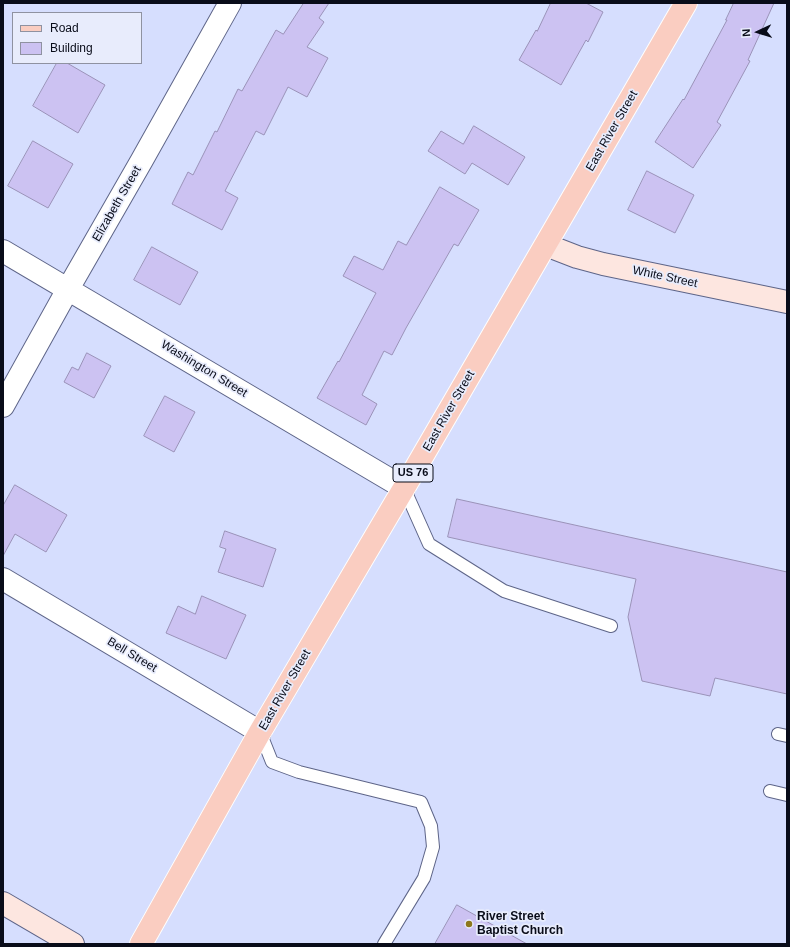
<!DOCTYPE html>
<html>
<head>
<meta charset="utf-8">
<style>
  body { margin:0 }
  #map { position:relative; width:790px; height:947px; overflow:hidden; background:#d6defe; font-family:Arial,sans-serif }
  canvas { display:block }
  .frame { position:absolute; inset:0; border:4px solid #090c19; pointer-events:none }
  .legend { position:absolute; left:12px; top:12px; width:130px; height:52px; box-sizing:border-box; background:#e8ecfc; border:1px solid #8f92a1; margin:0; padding:5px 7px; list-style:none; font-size:12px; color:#090c19 }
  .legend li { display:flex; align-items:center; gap:8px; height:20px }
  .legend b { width:20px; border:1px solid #8f92a1 }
  .north { position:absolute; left:738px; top:12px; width:40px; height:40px; -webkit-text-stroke:3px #e8ecfc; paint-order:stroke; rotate:266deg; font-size:11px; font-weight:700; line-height:16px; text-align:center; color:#090c19 }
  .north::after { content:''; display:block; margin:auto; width:14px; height:18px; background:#090c19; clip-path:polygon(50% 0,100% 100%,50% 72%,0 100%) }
</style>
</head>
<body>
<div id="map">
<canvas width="790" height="947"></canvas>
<div class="frame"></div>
<ul class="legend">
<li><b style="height:5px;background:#facdc1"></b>Road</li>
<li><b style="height:11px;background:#ccc2f2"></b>Building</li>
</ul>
<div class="north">N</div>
</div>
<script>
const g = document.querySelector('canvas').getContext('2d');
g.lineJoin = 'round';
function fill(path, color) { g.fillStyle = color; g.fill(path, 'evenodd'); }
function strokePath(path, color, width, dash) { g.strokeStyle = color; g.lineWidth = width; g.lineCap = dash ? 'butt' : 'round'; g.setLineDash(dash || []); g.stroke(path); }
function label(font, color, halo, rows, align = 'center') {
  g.font = font + ' Arial,sans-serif'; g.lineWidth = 3.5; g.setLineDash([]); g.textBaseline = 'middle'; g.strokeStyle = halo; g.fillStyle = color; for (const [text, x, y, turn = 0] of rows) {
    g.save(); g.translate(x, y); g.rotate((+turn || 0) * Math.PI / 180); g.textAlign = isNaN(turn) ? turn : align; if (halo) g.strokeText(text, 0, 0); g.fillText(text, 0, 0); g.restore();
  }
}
const building = new Path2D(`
  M 304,3 L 329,3 L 319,18 L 324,22 L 307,47 L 328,58 L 307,97 L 288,87 L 264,135 L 256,131 L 225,191 L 238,198 L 222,230 L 172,204 L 188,172 L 193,175 L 215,131 L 217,132 L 238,89 L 242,91 L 276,30 L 283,34 Z
  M 551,3 L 586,3 L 603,12 L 588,42 L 586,40 L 561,85 L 519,60 L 536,30 L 537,31 Z
  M 734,3 L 774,3 L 748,60 L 750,61 L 717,122 L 721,125 L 693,168 L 655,142 L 683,99 L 684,100 L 727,20 L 726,20 Z
  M 57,63 L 67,63 L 105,85 L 78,133 L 33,106 Z
  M 474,126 L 525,157 L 508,185 L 472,163 L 465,174 L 428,151 L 441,131 L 463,144 Z
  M 33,141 L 73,164 L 48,208 L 8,186 Z
  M 647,171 L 694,195 L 675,233 L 628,210 Z
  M 440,187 L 479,210 L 458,246 L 454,244 L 406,328 L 392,355 L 384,351 L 362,395 L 377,404 L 366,425 L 317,398 L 338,361 L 339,362 L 376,293 L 343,276 L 354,256 L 383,270 L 398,241 L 406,245 Z
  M 152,247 L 198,272 L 180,305 L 134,280 Z
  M 87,353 L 111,366 L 94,398 L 64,382 L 72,367 L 78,370 Z
  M 165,396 L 195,412 L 174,452 L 144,436 Z
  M 15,485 L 67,515 L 46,552 L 15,534 L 3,556 L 3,506 Z
  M 457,499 L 787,572 L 787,694 L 715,678 L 710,696 L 642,681 L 628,617 L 636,579 L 448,537 Z
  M 225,531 L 276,549 L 263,587 L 218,572 L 226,549 L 220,547 Z
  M 202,596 L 246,615 L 226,659 L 166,633 L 178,606 L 195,614 Z
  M 457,905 L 527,944 L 435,944 Z`);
const lane = new Path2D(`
  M 404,488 L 429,544 L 504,591 L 611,626
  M 260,732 L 272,762 L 299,772 L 421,802 L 431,826 L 433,847 L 424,878 L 384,944
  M 778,734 L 787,736
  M 770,791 L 787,795`);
const street = new Path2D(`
  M 3,251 L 404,488
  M 3,406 L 68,289 L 142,160 L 230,3
  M 3,579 L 260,732`);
const secondary = new Path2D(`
  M 546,245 L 577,257 L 603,264 L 787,302
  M 3,903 L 73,944`);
const primary = new Path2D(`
  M 141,944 L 260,732 L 404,488 L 686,3`);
const markers = [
  [469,924,4,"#8d771c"]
];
const shields = [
  [413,473,40]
];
const shieldNames = [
  ["US 76",413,473]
];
const streetNames = [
  ["East River Street",612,131,-60],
  ["Elizabeth Street",117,204,-60],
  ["White Street",665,277,12],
  ["Washington Street",204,369,31],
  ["East River Street",449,411,-60],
  ["Bell Street",132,655,31],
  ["East River Street",285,690,-60]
];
const poiNames = [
  ["River Street",477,917],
  ["Baptist Church",477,931]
];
fill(building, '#ccc2f2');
strokePath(building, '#9a92b8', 1);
strokePath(lane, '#5e6588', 14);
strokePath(street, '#5e6588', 24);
strokePath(secondary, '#5e6588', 24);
strokePath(primary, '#fff', 24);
strokePath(lane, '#fff', 12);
strokePath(street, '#fff', 22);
strokePath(secondary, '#fde6e0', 22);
strokePath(primary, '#facdc1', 22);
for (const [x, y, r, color] of markers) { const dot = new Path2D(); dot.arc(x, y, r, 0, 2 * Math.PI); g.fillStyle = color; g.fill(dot); strokePath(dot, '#e8ecfc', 1.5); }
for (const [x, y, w] of shields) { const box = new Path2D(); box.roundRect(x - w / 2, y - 9, w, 18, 3); g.fillStyle = '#e8ecfc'; g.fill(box); strokePath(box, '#090c19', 1); }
label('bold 11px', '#090c19', null, shieldNames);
label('12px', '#090c19', '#e8ecfc', streetNames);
label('bold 12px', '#090c19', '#e8ecfc', poiNames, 'left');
</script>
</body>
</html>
